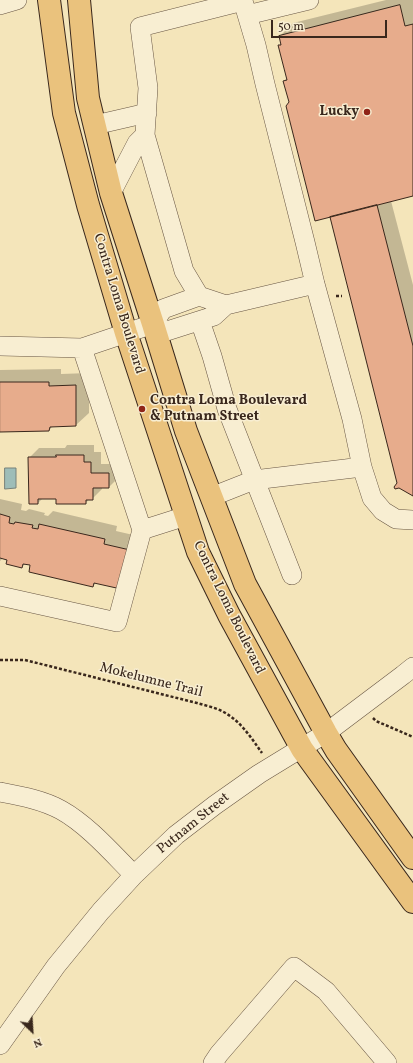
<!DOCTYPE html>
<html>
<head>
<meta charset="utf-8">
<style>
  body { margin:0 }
  #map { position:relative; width:413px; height:1063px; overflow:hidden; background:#f4e5ba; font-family:Vollkorn,serif }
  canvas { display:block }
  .north { position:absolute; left:12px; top:1011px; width:40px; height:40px; -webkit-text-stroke:3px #f8eed2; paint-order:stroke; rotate:155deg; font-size:11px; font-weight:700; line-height:16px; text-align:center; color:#39271c }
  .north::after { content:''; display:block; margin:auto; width:14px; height:18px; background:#39271c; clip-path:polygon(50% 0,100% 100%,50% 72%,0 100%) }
  .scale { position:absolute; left:271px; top:20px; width:116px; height:18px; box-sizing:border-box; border:2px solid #39271c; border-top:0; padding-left:5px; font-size:12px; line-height:14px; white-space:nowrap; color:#39271c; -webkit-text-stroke:3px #f8eed2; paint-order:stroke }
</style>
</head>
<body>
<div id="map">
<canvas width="413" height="1063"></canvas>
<div class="north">N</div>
<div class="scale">50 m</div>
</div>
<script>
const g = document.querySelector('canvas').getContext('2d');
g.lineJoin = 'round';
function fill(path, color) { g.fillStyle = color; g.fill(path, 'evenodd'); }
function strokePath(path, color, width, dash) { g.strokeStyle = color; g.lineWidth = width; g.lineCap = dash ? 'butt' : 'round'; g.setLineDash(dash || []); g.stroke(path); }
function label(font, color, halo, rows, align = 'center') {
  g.font = font + ' Vollkorn,serif'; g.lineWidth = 3; g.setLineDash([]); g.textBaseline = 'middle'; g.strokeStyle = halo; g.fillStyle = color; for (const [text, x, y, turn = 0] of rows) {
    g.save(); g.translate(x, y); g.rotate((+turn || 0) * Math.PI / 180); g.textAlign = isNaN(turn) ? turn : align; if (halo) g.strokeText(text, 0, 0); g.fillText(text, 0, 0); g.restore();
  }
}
const water = new Path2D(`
  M 5,468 L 16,468 L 16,488 L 5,489 Z`);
const shadow = new Path2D(`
  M 386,0 L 413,0 L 413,195 L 391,201 L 413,285 L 413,495 L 399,483 L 330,216 L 290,102 L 284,81 L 288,77 L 280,45 L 282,43 L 280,36 L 293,23 Z
  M 61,369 L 61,374 L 89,373 L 89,413 L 76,425 L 53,426 L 49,430 L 0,431 L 0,370 Z
  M 67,445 L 94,445 L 94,452 L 101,452 L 101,464 L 119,464 L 119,477 L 109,487 L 102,487 L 102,489 L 92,499 L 89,499 L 86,503 L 57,498 L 43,498 L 38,503 L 29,458 L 39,448 L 65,448 Z
  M 0,499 L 22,504 L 21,510 L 26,511 L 29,509 L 45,513 L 44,515 L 48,516 L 53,511 L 117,526 L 116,531 L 142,537 L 93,586 L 26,563 L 22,567 L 3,558 L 0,561 Z`);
const building = new Path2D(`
  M 400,5 L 405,26 L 413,24 L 413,196 L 315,221 L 286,106 L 289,102 L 283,81 L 287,80 L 278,45 L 281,45 L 279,36 Z
  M 377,205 L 413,346 L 413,496 L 399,488 L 395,489 L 394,487 L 397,483 L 330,217 Z
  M 0,382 L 49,382 L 49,386 L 76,385 L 76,426 L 50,427 L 49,431 L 0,432 Z
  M 56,455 L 84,455 L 84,462 L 91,462 L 91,473 L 109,473 L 109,488 L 93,488 L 93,500 L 86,500 L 86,504 L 56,504 L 56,499 L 38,499 L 38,504 L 29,504 L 28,457 L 56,457 Z
  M 0,514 L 10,517 L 9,523 L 14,524 L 15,522 L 33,525 L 32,528 L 38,529 L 39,524 L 105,539 L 104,544 L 130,550 L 121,589 L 94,583 L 93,587 L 29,572 L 30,565 L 23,564 L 22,568 L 6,564 L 7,560 L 0,558 Z`);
const path = new Path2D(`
  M 336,296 L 342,296
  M 0,660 L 25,660 L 197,703 C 207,706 218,708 227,714 C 242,723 252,739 262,753
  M 373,718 L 376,721 L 413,737`);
const minor = new Path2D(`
  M 0,5 L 17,0
  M 247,15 L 309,0
  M 95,125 L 147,113
  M 111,193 L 137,143 L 145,135
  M 199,296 L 184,271 L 145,135 L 148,88 L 140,27 L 243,1 L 256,45 L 265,84 L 305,242 L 315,284 L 352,419 L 362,467 L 372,498 L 383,511 L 396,519 L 413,520
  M 226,305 L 315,284
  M 200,321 L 212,356 L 227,409 L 292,575
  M 0,346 L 82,348 L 153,324 L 163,309 L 199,296 L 226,305 L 214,316 L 167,331 L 153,324
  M 211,497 L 254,480 L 362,467
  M 142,530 L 186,516
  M 0,596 L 117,622 L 142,530 L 82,348
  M 0,792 C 21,796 43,800 61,810 C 88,825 113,854 134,875
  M 0,1045 L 56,966 L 101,911 L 134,875 L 176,835 L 215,805 L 259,774 L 326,733 L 403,675 L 413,667
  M 213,1063 L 219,1054 L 294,967 L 326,991 L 387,1063`);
const major = new Path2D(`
  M 49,0 L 64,113 L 88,205 L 126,333 L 198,552 L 229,615 L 302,749 L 413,902
  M 79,0 L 88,98 L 111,193 L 153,324 L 186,431 L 245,584 L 326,733 L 336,750 L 413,858`);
const markers = [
  [367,112,4,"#8f2418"],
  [142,409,4,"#8f2418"]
];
const poiNames = [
  ["Lucky",359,112],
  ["Contra Loma Boulevard",150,401,"left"],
  ["& Putnam Street",150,417,"left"]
];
const streetNames = [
  ["Contra Loma Boulevard",118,304,73],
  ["Contra Loma Boulevard",228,608,64],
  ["Mokelumne Trail",151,681,14],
  ["Putnam Street",194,824,-39]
];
fill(water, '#9ebdb8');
strokePath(water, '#76817a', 1);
fill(shadow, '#0003');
fill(building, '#e7ac8c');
strokePath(building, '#39271c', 1);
strokePath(minor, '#685644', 20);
strokePath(major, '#39271c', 24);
strokePath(path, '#39271c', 2.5, [3, 2]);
strokePath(minor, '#f8eed2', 19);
strokePath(major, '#eac27d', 22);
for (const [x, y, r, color] of markers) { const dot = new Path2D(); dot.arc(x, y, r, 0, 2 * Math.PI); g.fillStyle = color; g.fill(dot); strokePath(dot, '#f8eed2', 1.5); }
label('bold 14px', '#39271c', '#f8eed2', poiNames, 'right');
label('14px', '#39271c', '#f8eed2', streetNames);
</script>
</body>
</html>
